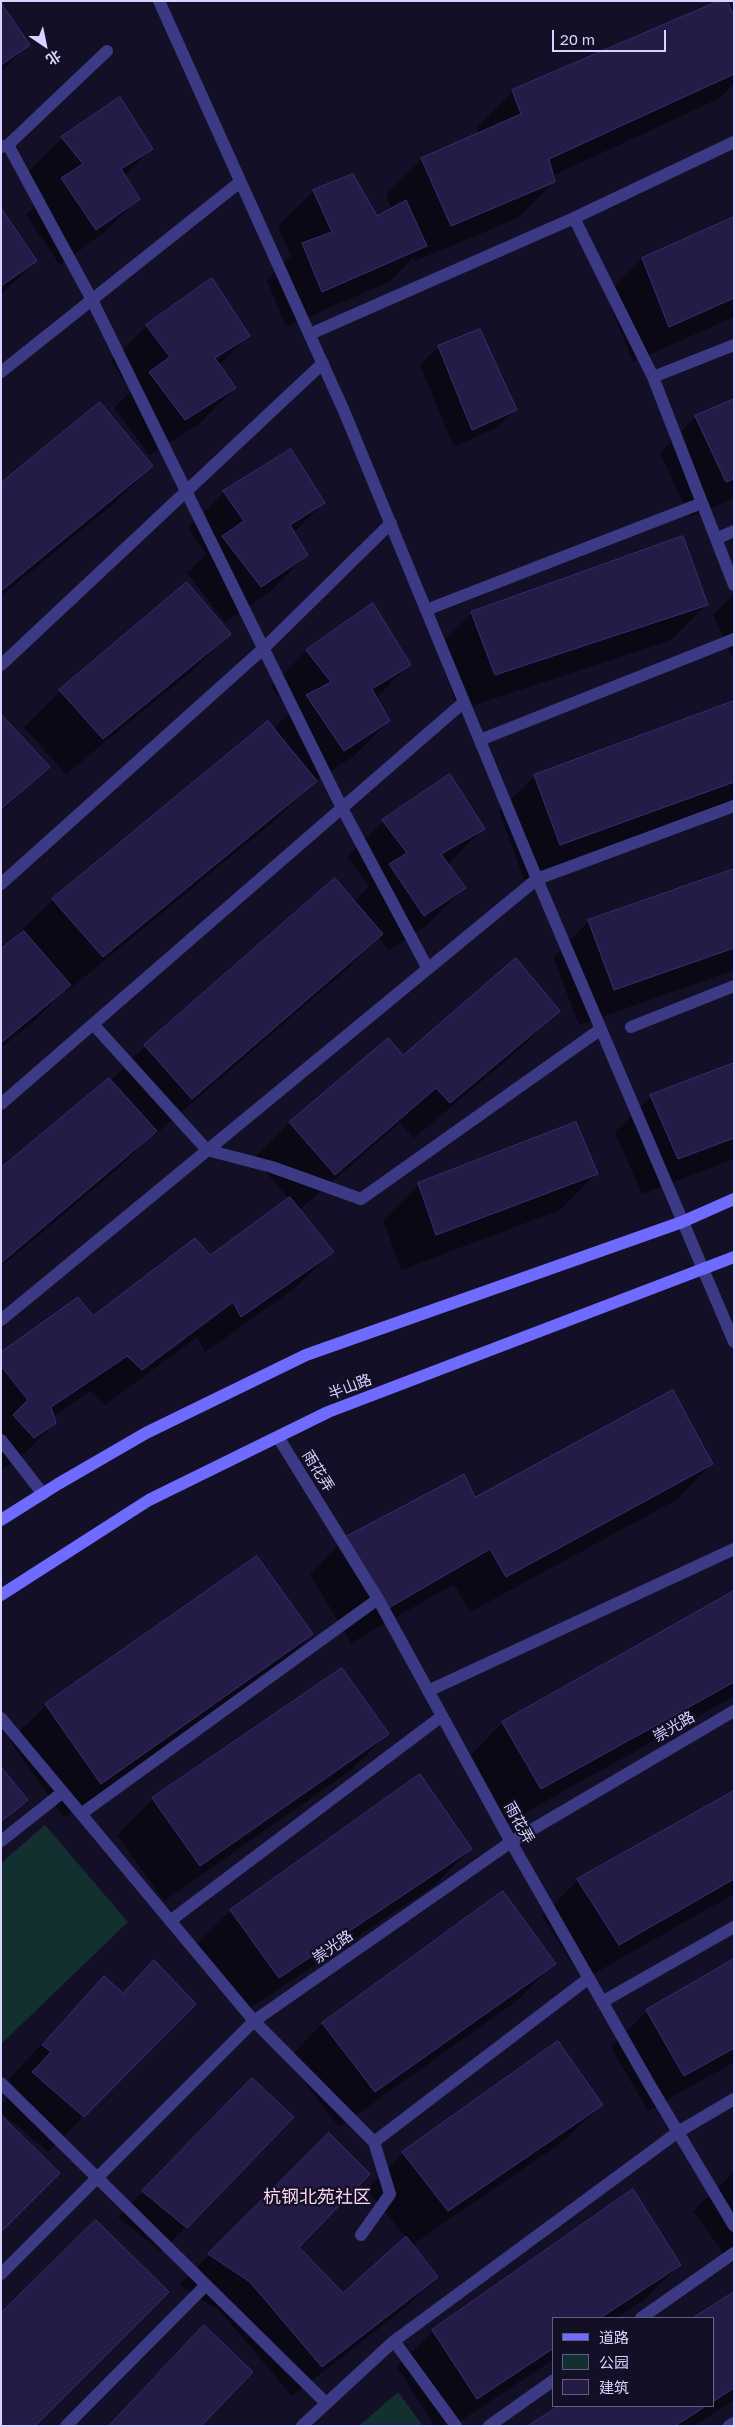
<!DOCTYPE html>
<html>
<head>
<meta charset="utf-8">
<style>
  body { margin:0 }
  #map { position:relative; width:735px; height:2427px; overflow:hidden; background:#130f26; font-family:"Golos Text","Noto Sans SC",sans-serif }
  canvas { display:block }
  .frame { position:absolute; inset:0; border:2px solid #d9d4ff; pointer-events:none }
  .legend { position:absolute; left:552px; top:2317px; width:162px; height:90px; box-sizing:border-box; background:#130f26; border:1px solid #625e7d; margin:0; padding:6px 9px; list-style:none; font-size:15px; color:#d9d4ff }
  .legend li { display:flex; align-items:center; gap:10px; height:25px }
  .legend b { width:25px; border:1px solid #625e7d }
  .north { position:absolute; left:20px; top:20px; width:50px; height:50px; -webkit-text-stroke:4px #130f26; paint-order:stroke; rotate:146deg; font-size:14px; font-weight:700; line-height:20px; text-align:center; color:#d9d4ff }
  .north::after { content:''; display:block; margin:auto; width:18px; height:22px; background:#d9d4ff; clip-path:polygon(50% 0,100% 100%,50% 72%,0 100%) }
  .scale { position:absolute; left:552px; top:30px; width:114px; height:22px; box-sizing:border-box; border:2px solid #d9d4ff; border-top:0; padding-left:6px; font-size:15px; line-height:18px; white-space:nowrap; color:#d9d4ff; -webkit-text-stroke:4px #130f26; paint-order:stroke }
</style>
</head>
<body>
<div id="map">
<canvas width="735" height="2427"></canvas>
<div class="frame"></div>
<ul class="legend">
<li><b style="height:6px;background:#6f6bff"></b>道路</li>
<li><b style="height:14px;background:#12302f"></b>公园</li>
<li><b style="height:14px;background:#241b47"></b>建筑</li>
</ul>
<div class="north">北</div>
<div class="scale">20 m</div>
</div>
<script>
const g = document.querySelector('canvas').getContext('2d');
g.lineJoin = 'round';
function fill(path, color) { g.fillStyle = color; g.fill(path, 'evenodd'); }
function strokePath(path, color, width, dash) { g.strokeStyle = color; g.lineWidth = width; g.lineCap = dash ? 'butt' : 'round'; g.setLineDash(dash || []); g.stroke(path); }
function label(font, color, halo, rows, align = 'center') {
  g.font = font + ' "Golos Text","Noto Sans SC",sans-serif'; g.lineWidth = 4.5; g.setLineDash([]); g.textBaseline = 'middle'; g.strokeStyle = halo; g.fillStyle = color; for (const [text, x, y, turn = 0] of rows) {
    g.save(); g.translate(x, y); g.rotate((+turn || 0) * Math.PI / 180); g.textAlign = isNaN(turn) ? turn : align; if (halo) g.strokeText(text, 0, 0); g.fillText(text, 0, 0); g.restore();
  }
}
const green = new Path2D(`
  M 45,1825 L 128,1922 L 1,2044 L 1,1863 Z
  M 398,2392 L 423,2426 L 359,2426 Z`);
const shadow = new Path2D(`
  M 1,5 L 28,45 L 1,72 Z
  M 734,19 L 734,84 L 718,99 L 552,176 L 554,182 L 518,218 L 415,261 L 413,258 L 390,281 L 286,327 L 267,280 L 291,256 L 278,226 L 314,191 L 376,217 L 392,209 L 386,195 L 422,159 L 479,134 L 477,127 L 513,91 Z
  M 120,99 L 151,149 L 124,176 L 138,199 L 102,234 L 60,265 L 26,215 L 44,197 L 26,174 L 62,138 Z
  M 1,210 L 36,261 L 1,295 Z
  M 734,218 L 734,317 L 633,362 L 606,295 L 642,259 Z
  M 147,326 L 248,336 L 219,365 L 235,388 L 199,424 L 149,455 L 114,408 L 132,390 L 111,361 Z
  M 480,331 L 516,409 L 498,427 L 454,447 L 420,365 L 438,347 Z
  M 734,400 L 734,498 L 690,517 L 660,453 L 695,417 Z
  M 152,466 L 116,502 L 1,596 L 1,485 Z
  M 224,492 L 324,503 L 293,533 L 306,555 L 271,591 L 225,622 L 187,573 L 206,554 L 188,528 Z
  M 682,538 L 707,604 L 671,640 L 459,710 L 436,649 L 471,614 Z
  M 187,583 L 229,634 L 193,670 L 66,774 L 24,727 L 60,691 Z
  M 734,594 L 734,661 L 713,615 Z
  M 373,605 L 409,665 L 376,698 L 389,721 L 353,757 L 313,782 L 279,817 L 66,992 L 65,990 L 34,1021 L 1,1048 L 1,951 L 18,937 L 17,935 L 53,900 L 273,729 L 291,712 L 271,687 L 306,651 Z
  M 734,703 L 734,804 L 524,880 L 499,811 L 535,776 Z
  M 1,716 L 48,767 L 1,812 Z
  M 383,821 L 483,829 L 447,865 L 464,888 L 428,924 L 388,951 L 378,937 L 346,970 L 156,1134 L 154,1132 L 120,1167 L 1,1267 L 1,1170 L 110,1081 L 145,1046 L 354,902 L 369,886 L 347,857 Z
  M 734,870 L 734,970 L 579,1025 L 553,957 L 589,921 Z
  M 558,1011 L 522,1047 L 414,1138 L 400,1123 L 299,1210 L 332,1252 L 296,1287 L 205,1352 L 197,1337 L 105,1405 L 90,1391 L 53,1417 L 55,1423 L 19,1459 L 1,1470 L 1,1353 L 92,1317 L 210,1257 L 289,1199 L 254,1158 L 290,1122 L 403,1056 Z
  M 734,1064 L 734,1159 L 642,1194 L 615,1132 L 651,1096 Z
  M 596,1174 L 560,1210 L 401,1270 L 383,1220 L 419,1185 Z
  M 712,1464 L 676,1500 L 470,1612 L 454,1584 L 351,1643 L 310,1574 L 345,1538 L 475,1499 Z
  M 734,1592 L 734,1696 L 505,1824 L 467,1759 L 502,1723 Z
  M 312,1634 L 276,1670 L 64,1818 L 10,1741 L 46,1705 Z
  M 387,1734 L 351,1770 L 164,1901 L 117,1835 L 153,1799 Z
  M 1,1769 L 27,1799 L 1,1825 Z
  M 734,1793 L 734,1894 L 583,1980 L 542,1916 L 578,1880 Z
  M 471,1849 L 435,1885 L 243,2013 L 195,1946 L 230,1911 Z
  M 502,1893 L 554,1964 L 518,2000 L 339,2127 L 287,2060 L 322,2024 Z
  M 154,1961 L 194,2004 L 48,2152 L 1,2112 L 1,2105 L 16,2089 L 7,2081 L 104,1978 L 122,1994 Z
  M 734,1961 L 734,2062 L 648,2111 L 611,2047 L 647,2011 Z
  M 227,2105 L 186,2227 L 161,2252 L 118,2217 Z
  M 601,2105 L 565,2140 L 412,2245 L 436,2277 L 406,2307 L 292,2396 L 220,2311 L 179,2285 L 329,2135 L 298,2247 L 343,2295 L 406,2238 L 367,2189 L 403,2153 Z
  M 734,2172 L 734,2267 L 693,2211 Z
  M 680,2264 L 644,2300 L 616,2318 L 554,2318 L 554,2359 L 453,2426 L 435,2426 L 397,2367 L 433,2331 Z
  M 734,2293 L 734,2400 L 693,2426 L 531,2426 L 561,2406 L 714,2406 L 714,2318 L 696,2318 Z
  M 204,2327 L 199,2426 L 109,2426 L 168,2362 Z`);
const building = new Path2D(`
  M 719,1 L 727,1 L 734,16 L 734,74 L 549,159 L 555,182 L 451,226 L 421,158 L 521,114 L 512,90 Z
  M 1,3 L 30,45 L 1,65 Z
  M 120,97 L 153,149 L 121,169 L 140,199 L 96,230 L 61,178 L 83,164 L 61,137 Z
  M 353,174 L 377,216 L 406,200 L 427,246 L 322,292 L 302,243 L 332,232 L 313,190 Z
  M 1,208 L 37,261 L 1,286 Z
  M 734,217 L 734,298 L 669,327 L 642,258 Z
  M 212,278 L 250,336 L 215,358 L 236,388 L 185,420 L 149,372 L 170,357 L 146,325 Z
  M 480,329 L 517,410 L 472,430 L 438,346 Z
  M 734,399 L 734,479 L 726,482 L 695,416 Z
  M 100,402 L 153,466 L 1,591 L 1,483 Z
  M 291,449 L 325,503 L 290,525 L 308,555 L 261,587 L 222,536 L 244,521 L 223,491 Z
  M 683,536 L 708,605 L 495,675 L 471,612 Z
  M 187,582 L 231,634 L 103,739 L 59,690 Z
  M 373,603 L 411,665 L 372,689 L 390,721 L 344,751 L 306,695 L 331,682 L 306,650 Z
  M 734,701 L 734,782 L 560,845 L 534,775 Z
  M 1,714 L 50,767 L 1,809 Z
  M 268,721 L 317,781 L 103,957 L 52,899 Z
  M 450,774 L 485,829 L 441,854 L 466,888 L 424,916 L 389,864 L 407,853 L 382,820 Z
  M 734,869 L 734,948 L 614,990 L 588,920 Z
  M 335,878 L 383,934 L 192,1099 L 144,1045 Z
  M 24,931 L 71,985 L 1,1043 L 1,949 Z
  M 516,958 L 560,1011 L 450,1103 L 436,1088 L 335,1175 L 289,1122 L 388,1038 L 403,1055 Z
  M 734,1063 L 734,1138 L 678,1159 L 650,1095 Z
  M 109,1078 L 157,1131 L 1,1263 L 1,1168 Z
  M 576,1122 L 598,1174 L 436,1235 L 418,1183 Z
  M 290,1197 L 334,1252 L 241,1317 L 233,1302 L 142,1370 L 127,1356 L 51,1407 L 56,1423 L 34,1438 L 13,1415 L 28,1400 L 1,1366 L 1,1352 L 78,1297 L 93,1316 L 195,1238 L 210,1255 Z
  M 673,1390 L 713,1464 L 506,1577 L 490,1549 L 387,1609 L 345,1537 L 464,1474 L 475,1497 Z
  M 257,1556 L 313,1634 L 101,1784 L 45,1704 Z
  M 734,1591 L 734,1682 L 541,1789 L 502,1722 Z
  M 342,1668 L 389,1734 L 200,1866 L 152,1798 Z
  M 1,1767 L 28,1800 L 1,1822 Z
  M 420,1774 L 472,1849 L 279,1978 L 230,1910 Z
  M 734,1791 L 734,1879 L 619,1945 L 577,1879 Z
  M 503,1891 L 556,1964 L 375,2092 L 322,2023 Z
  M 734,1959 L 734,2048 L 684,2076 L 646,2010 Z
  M 154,1960 L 196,2004 L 84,2117 L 32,2072 L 51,2052 L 42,2045 L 104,1976 L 123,1993 Z
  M 558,2041 L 603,2105 L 448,2211 L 402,2152 Z
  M 252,2078 L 294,2117 L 187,2228 L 142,2191 Z
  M 3,2117 L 60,2173 L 1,2232 L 1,2120 Z
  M 329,2133 L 370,2174 L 299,2247 L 343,2293 L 406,2236 L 438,2277 L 322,2367 L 250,2282 L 208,2254 Z
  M 633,2189 L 681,2265 L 600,2318 L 554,2318 L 554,2348 L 477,2399 L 432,2330 Z
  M 96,2220 L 169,2292 L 35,2426 L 1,2426 L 1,2313 Z
  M 734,2292 L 734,2388 L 714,2401 L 714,2318 L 693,2318 Z
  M 204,2325 L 253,2372 L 201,2426 L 109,2426 Z
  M 559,2406 L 706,2406 L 675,2426 L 528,2426 Z`);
const lane = new Path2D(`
  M 159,1 L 344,411 L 537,879 L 734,1342
  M 8,145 L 107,51
  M 1,147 L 8,145 L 92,300 L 342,808 L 428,969
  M 574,218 L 653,377 L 734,585
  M 310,334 L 574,218 L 734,142
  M 1,372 L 240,182
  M 653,377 L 734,345
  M 716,539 L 734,531
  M 426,610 L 702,503
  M 1,665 L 323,363
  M 480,740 L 734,639
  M 1,884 L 264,648 L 391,523
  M 93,1024 L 207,1150 L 272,1167 L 361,1199 L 601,1029
  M 631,1027 L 734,986
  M 1,1104 L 464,702
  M 1,1320 L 537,879 L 734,806
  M 278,1437 L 378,1599 L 511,1842 L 651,2087 L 734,2226
  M 1,1440 L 43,1494
  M 428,1691 L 734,1549
  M 1,1718 L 254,2021 L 374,2142 L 390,2194 L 361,2235
  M 81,1814 L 378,1599
  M 1,1841 L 63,1792
  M 170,1921 L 442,1716
  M 602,2002 L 734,1927
  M 1,2083 L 326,2403
  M 374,2142 L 589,1978
  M 1,2274 L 254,2021 L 511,1842 L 734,1711
  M 641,2318 L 734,2253
  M 394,2341 L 456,2426
  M 66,2426 L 206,2285
  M 302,2426 L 394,2341 L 678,2132 L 734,2099
  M 489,2426 L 554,2380
  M 729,2426 L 734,2423`);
const secondary = new Path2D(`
  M 1,1520 L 58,1484 L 146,1433 L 306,1355 L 682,1222 L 734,1199
  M 1,1595 L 149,1500 L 328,1412 L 734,1257`);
const streetNames = [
  ["半山路",350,1387,-21],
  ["雨花弄",318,1471,58],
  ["崇光路",674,1727,-30],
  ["雨花弄",519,1823,61],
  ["崇光路",333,1947,-35]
];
const quarterNames = [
  ["杭钢北苑社区",317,2197]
];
fill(green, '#12302f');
fill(shadow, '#0007');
fill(building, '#241b47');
strokePath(building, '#3b2d73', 1);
strokePath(lane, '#3d3a85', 12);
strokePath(secondary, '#6f6bff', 12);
label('15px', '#d9d4ff', '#130f26', streetNames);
label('18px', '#ffd6f0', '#130f26', quarterNames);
</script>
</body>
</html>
